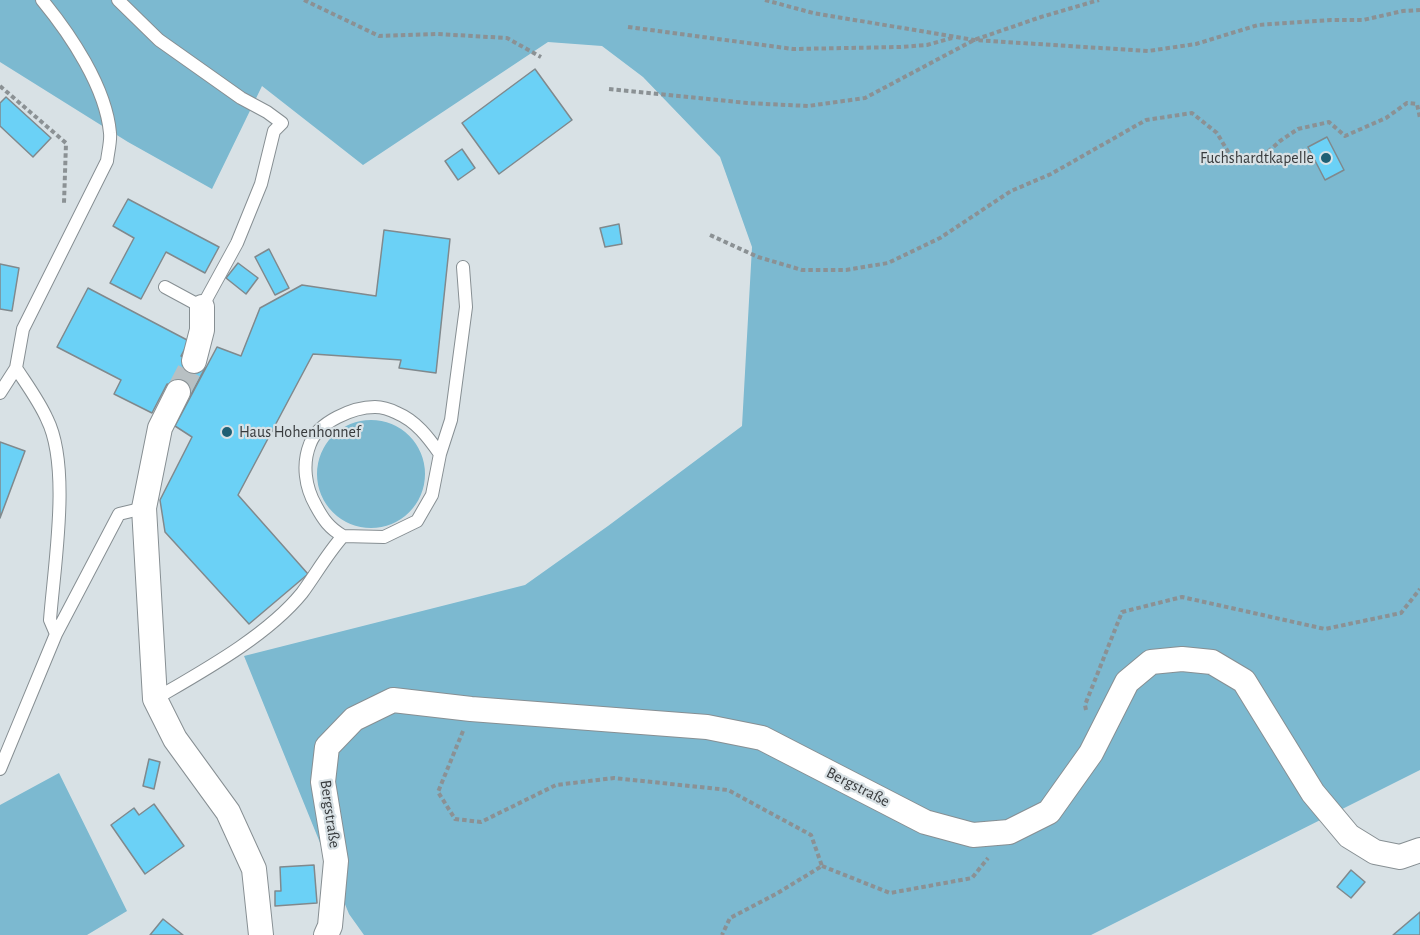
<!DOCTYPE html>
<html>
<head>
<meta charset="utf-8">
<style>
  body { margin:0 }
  canvas { display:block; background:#d8e1e5 }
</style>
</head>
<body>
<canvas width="1420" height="935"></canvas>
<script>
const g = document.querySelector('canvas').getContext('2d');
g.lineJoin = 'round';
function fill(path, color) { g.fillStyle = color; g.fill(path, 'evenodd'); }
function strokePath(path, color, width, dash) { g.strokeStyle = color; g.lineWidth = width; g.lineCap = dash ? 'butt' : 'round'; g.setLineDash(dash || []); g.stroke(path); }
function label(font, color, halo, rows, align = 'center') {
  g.font = font + ' "Alegreya Sans",sans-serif'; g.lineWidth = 4.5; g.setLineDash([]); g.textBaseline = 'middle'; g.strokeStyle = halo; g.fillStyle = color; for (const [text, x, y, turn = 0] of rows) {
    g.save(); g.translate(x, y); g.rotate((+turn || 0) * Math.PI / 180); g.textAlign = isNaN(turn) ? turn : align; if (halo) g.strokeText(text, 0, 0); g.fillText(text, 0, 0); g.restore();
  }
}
const green = new Path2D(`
  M 0,0 L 1420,0 L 1420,770 L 1091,935 L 364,935 L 349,914 L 244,656 L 525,585 L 608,526 L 742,426 L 752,247 L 720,157 L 643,77 L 602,46 L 548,42 L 363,165 L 262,86 L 212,189 L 128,142 L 0,62 Z
  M317 474a54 54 0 1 1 108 0a54 54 0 1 1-108 0Z
  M 59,773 L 127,911 L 87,935 L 0,935 L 0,805 Z`);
const building = new Path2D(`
  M 535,69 L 572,120 L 499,174 L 462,123 Z
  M 6,97 L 51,138 L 33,157 L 0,126 L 0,103 Z
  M 1327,137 L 1344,170 L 1325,180 L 1308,147 Z
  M 462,149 L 475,168 L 458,180 L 445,161 Z
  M 128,199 L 219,247 L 205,273 L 166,252 L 141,299 L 110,283 L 134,238 L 113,226 Z
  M 619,224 L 622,244 L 605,247 L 600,228 Z
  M 384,230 L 450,239 L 436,373 L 399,368 L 401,360 L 313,354 L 238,495 L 308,574 L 249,624 L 165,532 L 160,500 L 192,437 L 175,426 L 217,347 L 241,356 L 260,308 L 302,285 L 376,296 Z
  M 269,249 L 289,288 L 275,295 L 255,257 Z
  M 238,263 L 258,278 L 246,294 L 226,278 Z
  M 0,264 L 19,268 L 12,311 L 0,309 Z
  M 88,288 L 189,341 L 181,356 L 205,368 L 190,396 L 167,384 L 152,413 L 114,394 L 121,380 L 57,347 Z
  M 0,442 L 25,451 L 0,518 Z
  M 149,759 L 160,762 L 154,789 L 143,786 Z
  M 154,804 L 184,846 L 145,874 L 111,825 L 134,808 L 139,815 Z
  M 314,865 L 317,903 L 275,906 L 275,891 L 281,891 L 280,867 Z
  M 1351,870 L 1365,882 L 1351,898 L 1337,887 Z
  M 1420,912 L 1420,935 L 1393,935 Z
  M 163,919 L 183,935 L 150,935 Z`);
const minorTunnel = new Path2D(`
  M 178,392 L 194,361`);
const path = new Path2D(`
  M 304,0 L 379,36 L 437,34 L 507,38 L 541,57
  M 765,0 L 813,13 L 974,40 L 1148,51 L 1196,44 L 1258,25 L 1331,20 L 1363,20 L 1403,11 L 1420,10
  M 628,27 L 793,49 L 900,47 L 927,45 L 952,38
  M 0,86 L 66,143 L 64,203
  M 609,89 L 747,103 L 808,106 L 865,98 L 974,40 L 1041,17 L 1099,0
  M 710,235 L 758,257 L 802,270 L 846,270 L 888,263 L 940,238 L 1011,191 L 1051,174 L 1146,120 L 1192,113 L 1217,133 L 1234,162 L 1260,159 L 1280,141 L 1298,129 L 1329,122 L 1345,136 L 1386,118 L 1407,103 L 1417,104 L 1420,118
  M 1086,710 L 1085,705 L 1122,612 L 1182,597 L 1325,629 L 1401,613 L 1420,589
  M 463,731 L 438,792 L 455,819 L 481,822 L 556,785 L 614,778 L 728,790 L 811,835 L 822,866 L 776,894 L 730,918 L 722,935
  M 822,866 L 890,893 L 972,878 L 988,858`);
const service = new Path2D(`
  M 118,0 L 159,40 L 241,98 L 267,112 L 282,123 L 274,131 L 261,184 L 237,243 L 202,307 L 165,287
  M 16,368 C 27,385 39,401 47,419 C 71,467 54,566 50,620 L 56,634
  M 0,393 L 16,368 L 23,329 L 107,161 C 108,152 111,141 110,133 C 106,87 70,34 42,0
  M 343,536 C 329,528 323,519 316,506 C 305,487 302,464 310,444 C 318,422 353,407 375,407 C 381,407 391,410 397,413 C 416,421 428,437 440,454
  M 155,699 C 203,671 267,636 302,593 C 316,574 327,554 343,536 L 384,537 L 417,521 L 432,495 L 440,454 L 451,420 L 466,307 L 463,267
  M 0,769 L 56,634 L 119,514 L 144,508`);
const minor = new Path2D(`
  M 194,361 L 202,330 L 202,307
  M 178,392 L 160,428 L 144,508 L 155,699 L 175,739 L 228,812 L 254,869 L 261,935
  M 326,935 L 330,926 L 336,861 L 323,782 L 327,747 L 354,719 L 393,700 L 471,709 L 707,727 L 762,738 L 925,822 L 973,835 L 1009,832 L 1049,812 L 1091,753 L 1127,682 L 1151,662 L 1182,659 L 1212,662 L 1244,681 L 1313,793 L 1349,836 L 1375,852 L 1400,857 L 1420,850`);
const markers = [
  [1326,158,6,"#1f5f74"],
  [227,432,6,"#1f5f74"]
];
const poiNames = [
  ["Fuchshardtkapelle",1314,158],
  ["Haus Hohenhonnef",239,432,"left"]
];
const streetNames = [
  ["Bergstraße",858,787,27],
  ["Bergstraße",330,814,82]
];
fill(green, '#7cb9d0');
fill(building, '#6bd1f6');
strokePath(building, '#80898d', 1.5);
strokePath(minorTunnel, '#b8c0c3', 24, [24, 12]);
strokePath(service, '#878f93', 14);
strokePath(minor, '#878f93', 26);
strokePath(path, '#8b9194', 4, [4.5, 3]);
strokePath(service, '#fff', 12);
strokePath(minor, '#fff', 24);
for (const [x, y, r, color] of markers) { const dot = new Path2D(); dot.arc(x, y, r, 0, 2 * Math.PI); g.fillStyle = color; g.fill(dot); strokePath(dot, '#d8e1e5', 2); }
label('16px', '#383b3d', '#d8e1e5', poiNames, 'right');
label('16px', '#383b3d', '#d8e1e5', streetNames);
</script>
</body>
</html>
